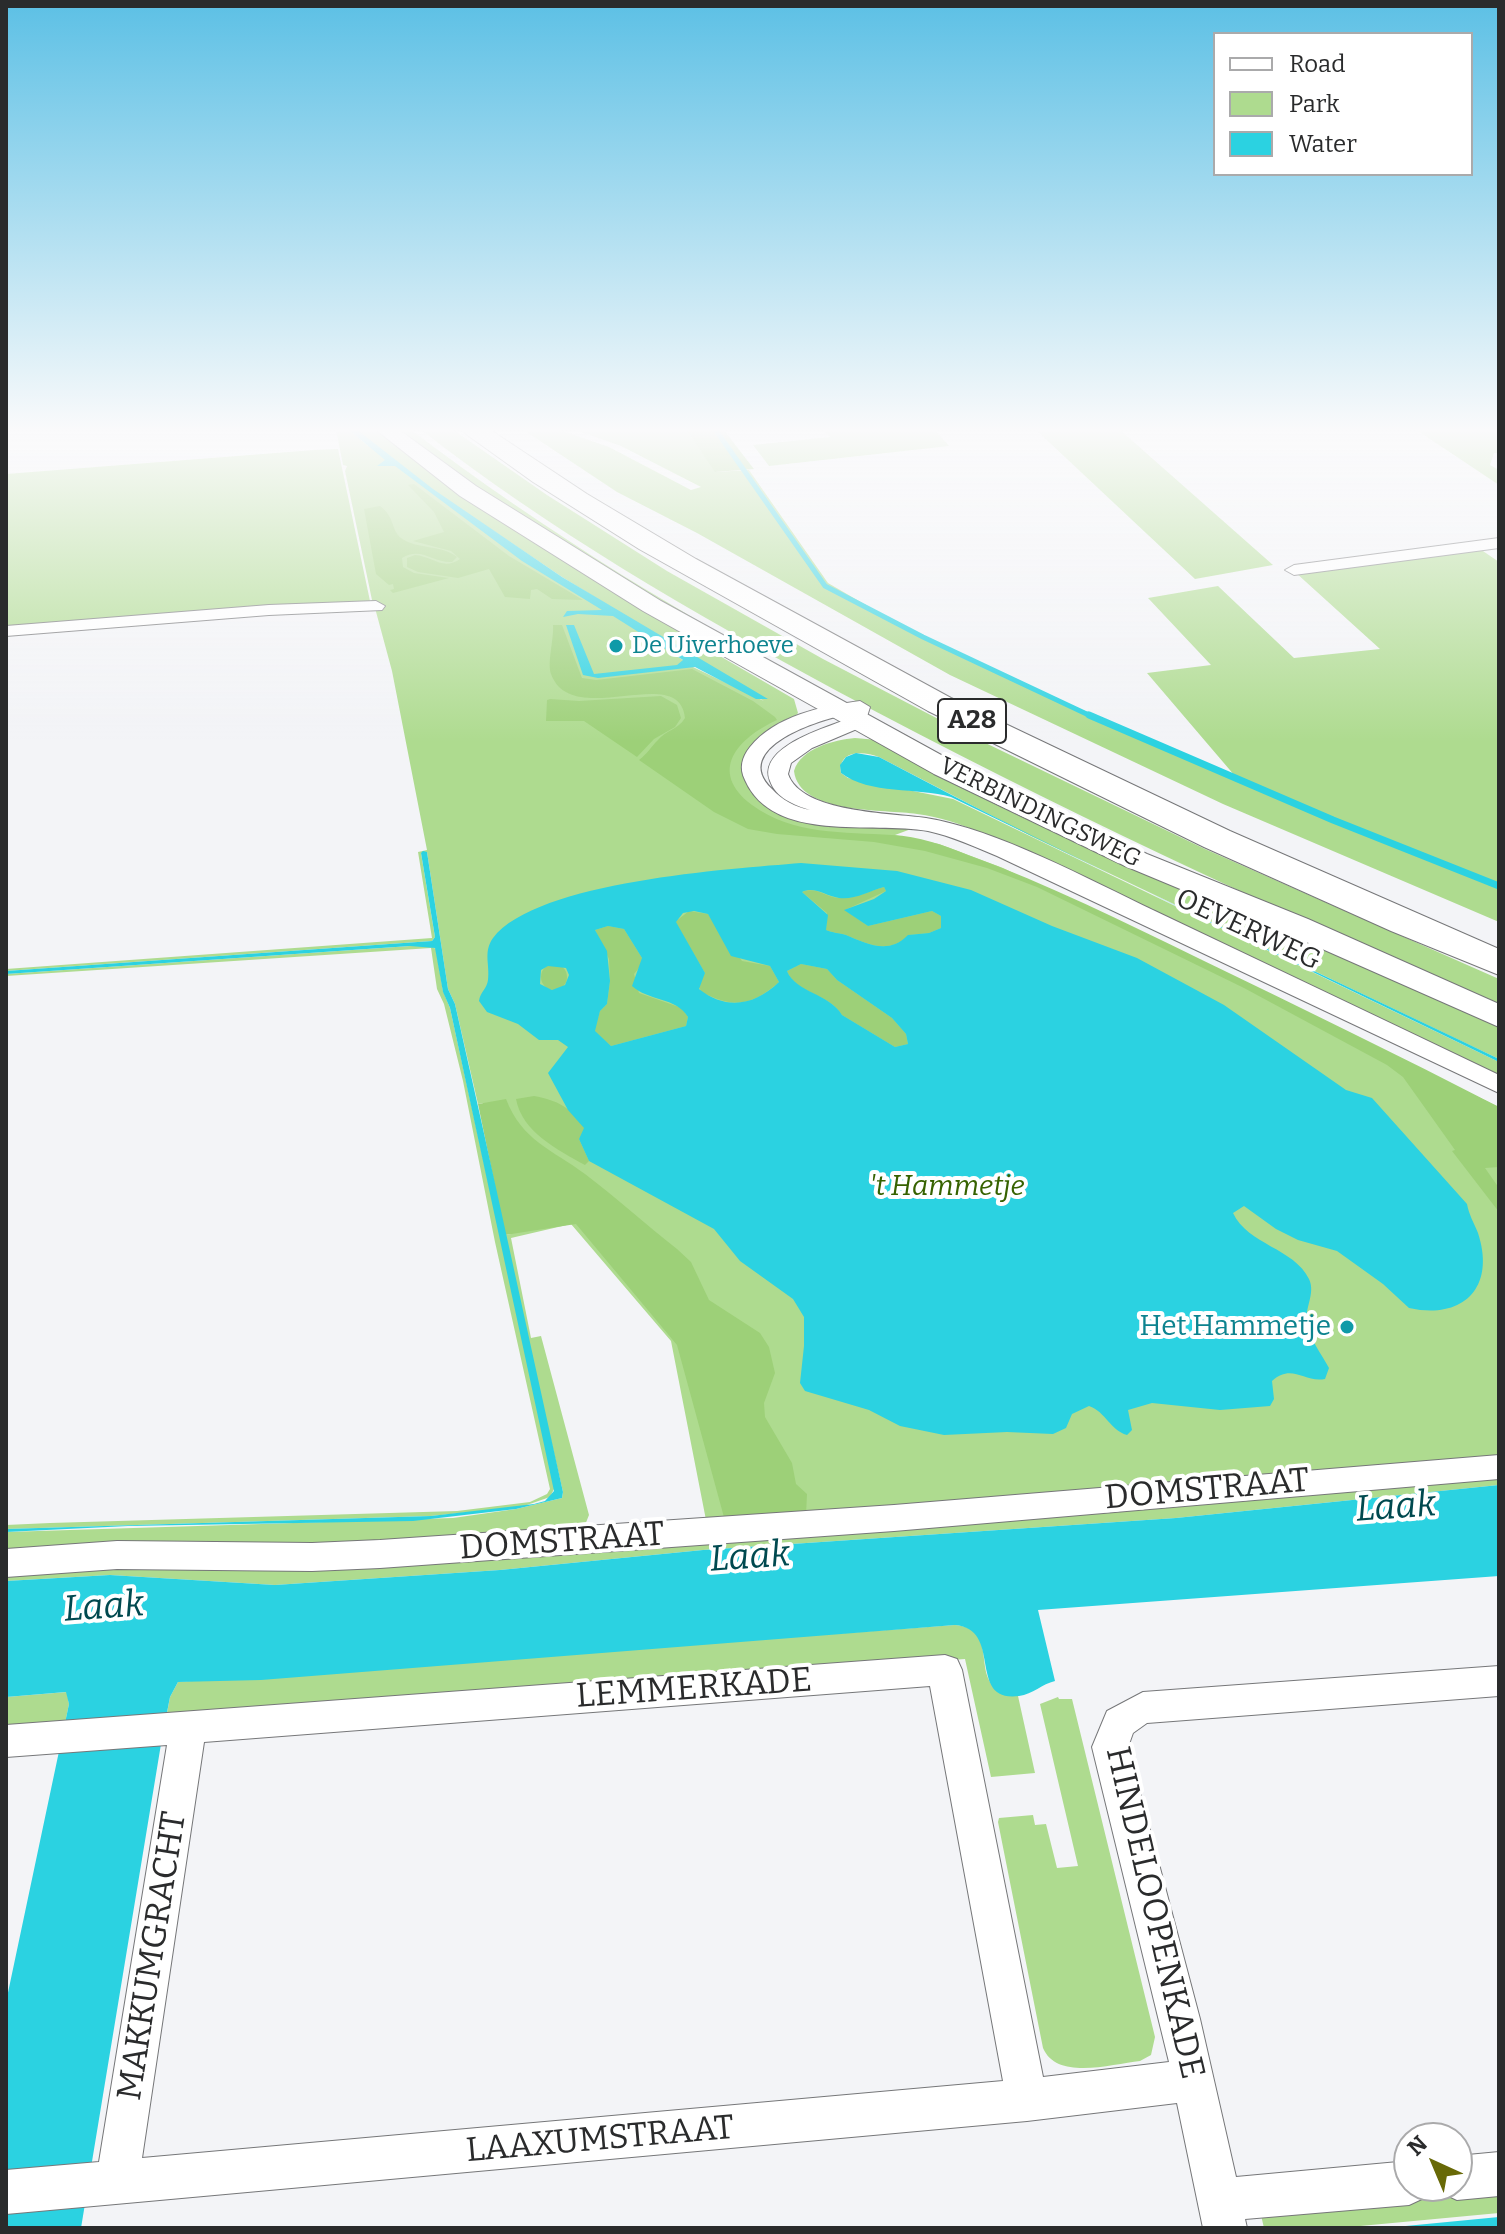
<!DOCTYPE html>
<html>
<head>
<meta charset="utf-8">
<style>
  body { margin:0 }
  #map { position:relative; width:1505px; height:2234px; overflow:hidden; background:#f3f4f7; font-family:Bitter,serif }
  canvas { display:block }
  .frame { position:absolute; inset:0; border:8px solid #2a2b2c; pointer-events:none }
  .legend { position:absolute; left:1213px; top:32px; width:260px; height:144px; box-sizing:border-box; background:#fff; border:2px solid #aaaaab; margin:0; padding:10px 14px; list-style:none; font-size:24px; color:#2a2b2c }
  .legend li { display:flex; align-items:center; gap:16px; height:40px }
  .legend b { width:40px; border:2px solid #aaaaab }
  .north { position:absolute; left:1393px; top:2122px; width:80px; height:80px; box-sizing:border-box; background:#fff; border:2px solid #aaaaab; border-radius:50%; rotate:316deg; font-size:22px; font-weight:700; line-height:32px; text-align:center; color:#2a2b2c }
  .north::after { content:''; display:block; margin:auto; width:28px; height:36px; background:#686907; clip-path:polygon(50% 0,100% 100%,50% 72%,0 100%) }
</style>
</head>
<body>
<div id="map">
<canvas width="1505" height="2234"></canvas>
<div class="frame"></div>
<ul class="legend">
<li><b style="height:10px;background:#fff"></b>Road</li>
<li><b style="height:22px;background:#aedb8f"></b>Park</li>
<li><b style="height:22px;background:#2bd2e1"></b>Water</li>
</ul>
<div class="north">N</div>
</div>
<script>
const g = document.querySelector('canvas').getContext('2d');
g.lineJoin = 'round';
function fill(path, color) { g.fillStyle = color; g.fill(path, 'evenodd'); }
function strokePath(path, color, width, dash) { g.strokeStyle = color; g.lineWidth = width; g.lineCap = dash ? 'butt' : 'round'; g.setLineDash(dash || []); g.stroke(path); }
function label(font, color, halo, rows, align = 'center') {
  g.font = font + ' Bitter,serif'; g.lineWidth = 8; g.setLineDash([]); g.textBaseline = 'middle'; g.strokeStyle = halo; g.fillStyle = color; for (const [text, x, y, turn = 0] of rows) {
    g.save(); g.translate(x, y); g.rotate((+turn || 0) * Math.PI / 180); g.textAlign = isNaN(turn) ? turn : align; if (halo) g.strokeText(text, 0, 0); g.fillText(text, 0, 0); g.restore();
  }
}
const green = new Path2D(`
  M 336,429 L 348,429 L 368,446 L 375,445 L 356,429 L 379,429 L 437,474 L 647,607 L 694,641 L 794,699 L 798,713 L 745,779 L 757,796 L 821,824 L 911,829 L 895,835 L 939,844 L 1003,868 L 1499,1107 L 1499,1468 L 706,1520 L 671,1341 L 571,1224 L 511,1238 L 531,1338 L 541,1336 L 589,1515 L 585,1525 L 576,1533 L 364,1545 L 6,1554 L 6,1532 L 453,1518 L 516,1509 L 562,1498 L 563,1492 L 506,1247 L 505,1235 L 511,1234 L 483,1103 L 478,1104 L 455,1004 L 448,989 L 427,852 L 421,853 L 435,937 L 432,941 L 6,971 L 6,969 L 432,938 L 418,852 L 427,850 L 392,671 L 375,608 L 6,629 L 6,474 L 314,450 L 338,449 L 370,601 L 372,600 L 345,471 L 347,466 L 343,465 ZM 452,503 L 562,577 L 764,701 L 693,667 Z
  M 388,429 L 410,429 C 478,481 549,529 622,575 C 683,613 746,646 804,689 L 419,453 Z
  M 420,429 L 452,429 L 547,495 L 667,571 L 823,659 L 971,736 L 1205,849 L 1499,979 L 1499,1008 C 1275,909 1053,807 837,691 C 693,613 549,530 420,429 Z
  M 522,429 L 557,429 L 609,447 L 691,490 L 701,487 L 621,446 L 573,429 L 686,429 L 716,472 L 749,470 L 828,583 L 902,626 L 993,671 L 1235,776 L 1147,673 L 1211,665 L 1148,598 L 1218,586 L 1294,658 L 1380,649 L 1295,572 L 1480,549 L 1499,562 L 1499,922 L 1223,804 L 950,675 L 697,533 L 617,492 Z
  M 822,429 L 934,429 L 949,446 L 769,466 L 753,445 L 830,437 Z
  M 1035,429 L 1119,429 L 1273,565 L 1195,579 Z
  M 1415,429 L 1499,429 L 1499,453 L 1494,453 L 1490,465 L 1499,470 L 1499,485 Z
  M 855,738 L 878,740 L 1499,1026 L 1499,1059 L 1031,836 L 879,757 C 863,751 838,750 841,773 L 848,778 L 953,799 L 1499,1062 L 1499,1077 C 1328,993 1156,908 981,833 C 961,824 940,817 917,814 C 886,809 799,815 794,771 C 801,748 834,740 855,738 Z
  M 410,946 L 431,946 L 436,949 L 443,991 L 450,1008 L 555,1487 L 550,1497 L 521,1507 L 431,1516 L 6,1529 L 6,1525 L 50,1523 L 457,1511 L 530,1502 L 547,1494 L 550,1489 L 495,1242 L 463,1081 L 444,1004 L 437,989 L 431,948 L 6,976 L 6,974 Z
  M 1499,1477 L 1499,1485 L 1176,1518 L 703,1550 L 500,1570 L 275,1585 L 110,1575 L 6,1581 L 6,1573 Z
  M 955,1625 C 1007,1629 960,1691 1018,1696 L 1035,1773 L 991,1777 L 965,1659 L 166,1718 L 170,1697 L 178,1682 Z
  M 67,1692 L 69,1704 L 64,1728 L 6,1732 L 6,1697 Z
  M 1058,1697 L 1059,1699 L 1072,1699 L 1155,2037 L 1151,2055 L 1140,2061 C 1112,2064 1057,2081 1043,2048 L 998,1822 L 999,1818 L 1033,1815 L 1035,1825 L 1046,1824 L 1057,1868 L 1078,1866 L 1040,1704 Z
  M 1499,2188 L 1499,2213 L 1339,2228 L 1264,2228 L 1260,2211 Z`);
const forest = new Path2D(`
  M 686,429 L 723,429 L 754,469 L 715,472 Z
  M 414,484 L 509,556 L 583,600 L 552,599 L 537,589 L 531,590 L 530,599 L 505,597 L 489,569 L 458,578 L 418,572 L 407,567 L 407,558 L 415,555 C 432,556 443,571 460,559 L 451,551 L 413,541 L 444,532 L 434,512 L 408,485 Z
  M 380,506 C 395,517 391,530 401,538 C 417,550 441,544 457,557 L 452,562 C 433,563 421,546 402,558 L 403,567 L 414,573 L 449,578 L 393,593 L 390,590 L 394,589 L 393,584 L 389,585 L 376,574 L 364,509 Z
  M 553,625 L 562,625 L 582,678 L 596,680 L 692,669 L 753,701 L 775,717 L 777,720 C 738,738 707,771 752,805 C 793,835 844,832 892,835 C 919,836 943,845 968,855 C 1048,884 1124,922 1200,959 C 1300,1007 1400,1056 1499,1107 L 1499,1167 L 1485,1168 L 1499,1188 L 1499,1212 L 1452,1151 L 1455,1150 L 1403,1077 L 1387,1065 L 1244,988 L 1037,887 L 987,868 L 925,851 L 874,842 L 777,834 L 748,829 L 714,812 L 639,760 C 647,754 651,747 658,740 C 666,730 678,730 685,718 C 680,661 572,731 551,674 C 547,662 554,640 553,625 Z
  M 661,696 L 677,705 L 681,718 L 675,727 L 654,739 L 637,757 L 584,721 L 546,721 L 547,700 L 550,699 L 579,701 Z
  M 884,887 L 886,891 L 845,910 L 868,926 L 932,911 L 941,916 L 941,928 L 929,933 L 909,935 C 889,955 867,944 846,935 C 839,933 833,933 826,930 L 827,913 L 802,892 C 816,886 825,897 839,898 C 855,899 869,891 884,887 Z
  M 689,911 L 708,914 L 742,961 L 770,966 L 779,982 C 756,1002 739,1009 710,996 C 703,993 700,992 698,984 L 705,973 L 675,922 Z
  M 608,926 L 624,929 L 642,958 L 643,963 L 634,974 L 639,993 L 682,1008 L 688,1017 L 686,1026 L 611,1046 L 594,1031 L 600,1011 L 607,1004 L 610,981 L 609,959 L 595,930 Z
  M541 977a13 13 0 1 1 26 0a13 13 0 1 1-26 0Z
  M 801,964 L 827,969 L 837,980 L 892,1018 L 906,1034 L 908,1044 L 895,1047 L 842,1015 C 829,993 796,994 787,971 Z
  M 534,1096 C 557,1100 572,1108 585,1128 L 579,1139 L 589,1161 L 585,1165 C 558,1150 522,1132 516,1099 Z
  M 506,1099 C 522,1141 553,1150 585,1174 C 617,1198 646,1225 677,1249 L 691,1262 L 709,1300 L 760,1333 L 769,1347 L 775,1373 L 764,1403 L 765,1417 L 792,1463 L 796,1484 L 807,1494 L 806,1515 L 725,1521 L 677,1345 L 576,1224 L 505,1235 L 478,1104 Z`);
const water = new Path2D(`
  M 348,429 L 356,429 L 433,489 L 562,577 L 768,699 L 756,699 L 695,667 L 598,678 L 583,675 L 566,625 L 574,625 L 594,674 L 677,665 L 683,660 L 613,616 L 578,614 L 563,617 L 567,611 L 602,610 L 522,561 L 395,466 L 377,466 L 385,460 Z
  M 856,753 L 879,757 C 1082,865 1292,959 1499,1059 L 1499,1062 L 951,797 C 917,787 870,795 841,773 L 840,765 L 846,757 Z
  M 423,851 L 427,852 L 448,989 L 455,1004 C 492,1167 527,1330 563,1492 L 562,1498 L 516,1509 L 413,1521 L 128,1526 L 6,1532 L 6,1529 L 431,1516 L 534,1504 L 545,1501 L 554,1491 L 450,1008 L 443,992 L 435,948 L 410,946 L 6,974 L 6,971 L 432,941 L 435,937 L 421,853 Z
  M 801,863 L 897,871 L 971,890 L 1052,926 L 1137,958 L 1224,1005 L 1346,1090 L 1372,1098 L 1467,1204 C 1469,1215 1474,1223 1478,1233 C 1496,1288 1463,1320 1409,1308 L 1383,1284 L 1337,1251 L 1298,1240 L 1276,1229 L 1244,1206 L 1233,1213 C 1248,1245 1294,1248 1309,1279 C 1316,1294 1304,1308 1307,1323 C 1310,1340 1321,1353 1329,1368 L 1325,1379 C 1304,1383 1292,1363 1272,1381 L 1274,1399 L 1270,1406 L 1220,1410 L 1152,1403 L 1128,1410 L 1132,1430 L 1127,1435 C 1110,1430 1106,1412 1089,1406 L 1072,1414 L 1066,1428 L 1053,1434 L 1007,1432 L 944,1435 L 900,1426 L 869,1410 L 805,1391 L 800,1383 L 804,1346 L 804,1317 L 793,1299 L 740,1261 L 714,1229 L 589,1161 L 579,1139 L 584,1128 L 568,1110 L 548,1073 L 568,1047 L 558,1040 L 539,1040 L 518,1024 L 487,1012 L 479,1001 C 480,992 487,989 488,980 C 490,964 483,952 493,938 C 537,881 730,869 801,863 ZM 884,887 L 886,891 L 874,899 L 844,910 L 868,926 L 932,911 L 941,916 L 941,928 L 929,933 L 908,935 C 889,955 867,944 846,935 C 839,933 833,933 826,930 L 828,915 L 802,892 C 815,886 825,896 839,898 C 855,900 869,891 884,887 ZM 694,911 L 708,914 L 731,956 L 770,966 L 779,982 C 755,1005 727,1011 699,989 L 705,973 L 676,922 L 683,913 ZM 608,926 L 624,929 L 642,958 L 632,986 C 648,1001 676,997 688,1017 L 686,1026 L 611,1046 L 595,1031 L 600,1011 L 607,1004 L 610,981 L 607,951 L 595,930 ZM 801,964 L 827,969 L 837,980 L 892,1018 L 906,1034 L 908,1044 L 895,1047 L 842,1015 C 829,993 796,993 787,971 ZM 548,966 L 566,968 L 569,975 L 565,985 L 552,990 L 540,984 L 541,970 Z
  M 1499,1485 L 1499,1576 L 1038,1610 L 1055,1681 C 1042,1684 1033,1694 1019,1696 C 966,1703 1004,1629 955,1625 L 261,1680 L 178,1682 L 170,1697 L 162,1738 L 81,2228 L 6,2228 L 6,2002 L 69,1704 L 66,1692 L 6,1697 L 6,1581 L 110,1575 L 275,1585 L 500,1570 L 703,1550 L 1176,1518 Z
  M 1499,2217 L 1499,2228 L 1385,2228 Z`);
const streamFar1 = new Path2D(`
  M 715,429 L 825,586 L 923,637 L 1093,717`);
const stream = new Path2D(`
  M 1089,715 L 1333,820 L 1499,886`);
const street = new Path2D(`
  M 1499,538 L 1499,548 L 1294,575 L 1285,570 L 1294,565 Z
  M 376,601 L 385,606 L 382,610 L 269,615 L 6,636 L 6,626 L 269,605 Z
  M 860,701 L 870,707 L 864,726 L 812,748 L 791,763 L 788,774 C 801,813 892,813 926,818 C 996,829 1090,880 1155,911 C 1270,966 1385,1020 1499,1075 L 1499,1093 L 997,856 C 975,847 952,836 928,831 C 872,821 773,844 745,780 C 739,768 742,757 750,747 C 775,716 822,706 860,701 ZM 849,714 L 848,719 C 825,728 757,747 770,781 C 776,798 794,805 810,810 C 795,807 782,800 772,789 C 729,748 820,719 849,714 Z
  M 1499,1455 L 1499,1479 L 894,1531 L 380,1568 L 312,1571 L 117,1569 L 6,1577 L 6,1549 L 117,1541 L 312,1543 L 380,1540 L 894,1505 Z
  M 945,1655 L 957,1659 L 962,1670 L 1043,2077 L 1169,2062 L 1092,1747 L 1107,1711 L 1143,1692 L 1499,1666 L 1499,1696 L 1147,1723 L 1133,1733 L 1128,1747 L 1200,2019 L 1236,2177 L 1409,2161 L 1409,2186 L 1429,2186 L 1424,2198 L 1409,2205 L 1245,2219 L 1247,2228 L 1203,2228 L 1177,2103 L 1027,2121 L 6,2214 L 6,2170 L 99,2162 L 167,1745 L 6,1757 L 6,1725 ZM 930,1686 L 1003,2081 L 142,2158 L 204,1742 Z
  M 1499,2152 L 1499,2196 L 1457,2200 L 1442,2193 L 1439,2186 L 1457,2186 L 1457,2156 Z`);
const secondary = new Path2D(`
  M 375,429 L 398,429 L 476,486 L 661,601 L 954,762 L 1147,854 L 1308,919 L 1499,1004 L 1499,1027 L 1286,933 L 1125,866 L 934,774 L 643,611 L 460,496 Z`);
const highway = new Path2D(`
  M 459,429 L 489,429 L 587,494 L 696,559 L 951,698 L 1230,831 L 1499,949 L 1499,975 L 1391,931 L 1204,847 L 928,711 L 639,549 L 533,482 Z`);
const markers = [
  [616,646,8,"#0f9aa8"],
  [1347,1327,8,"#0f9aa8"]
];
const farCulturenames = [
  ["De Uiverhoeve",632,646]
];
const farStreetnames = [
  ["VERBINDINGSWEG",1040,813,26]
];
const shields = [
  [972,721,68]
];
const shieldNames = [
  ["A28",972,721]
];
const streetNames = [
  ["OEVERWEG",1248,930,25]
];
const parkNames = [
  ["'t Hammetje",947,1187]
];
const cultureNames = [
  ["Het Hammetje",1331,1327]
];
const nearStreetnames = [
  ["DOMSTRAAT",1207,1490,-5],
  ["DOMSTRAAT",562,1542,-4],
  ["LEMMERKADE",694,1689,-4],
  ["HINDELOOPENKADE",1154,1913,77],
  ["MAKKUMGRACHT",153,1956,-81],
  ["LAAXUMSTRAAT",600,2140,-5]
];
const nearWaternames = [
  ["Laak",1396,1508,-4],
  ["Laak",750,1558,-4],
  ["Laak",104,1608,-4]
];
fill(green, '#aedb8f');
fill(forest, '#9dd078');
fill(water, '#2bd2e1');
strokePath(streamFar1, '#2bd2e1', 5);
strokePath(stream, '#2bd2e1', 7);
strokePath(street, '#767779', 2);
strokePath(secondary, '#767779', 2);
strokePath(highway, '#767779', 2);
fill(street, '#fff');
fill(secondary, '#fff');
fill(highway, '#fff');
const sky = g.createLinearGradient(0, 0, 0, 742);
sky.addColorStop(0, '#5cc0e5');
sky.addColorStop(0.58, '#fafafb');
sky.addColorStop(1, '#fafafb00');
g.fillStyle = sky;
g.fillRect(0, 0, 1505, 742);
for (const [x, y, r, color] of markers) { const dot = new Path2D(); dot.arc(x, y, r, 0, 2 * Math.PI); g.fillStyle = color; g.fill(dot); strokePath(dot, '#fff', 3); }
label('24px', '#0d838f', '#fff', farCulturenames, 'left');
label('24px', '#2a2b2c', '#fff', farStreetnames);
for (const [x, y, w] of shields) { const box = new Path2D(); box.roundRect(x - w / 2, y - 22, w, 44, 6); g.fillStyle = '#fff'; g.fill(box); strokePath(box, '#2a2b2c', 2); }
label('bold 26px', '#2a2b2c', null, shieldNames);
label('28px', '#2a2b2c', '#fff', streetNames);
label('italic 28px', '#366200', '#fff', parkNames);
label('28px', '#0d838f', '#fff', cultureNames, 'right');
label('34px', '#2a2b2c', '#fff', nearStreetnames);
label('italic 36px', '#00494f', '#fff', nearWaternames);
</script>
</body>
</html>
